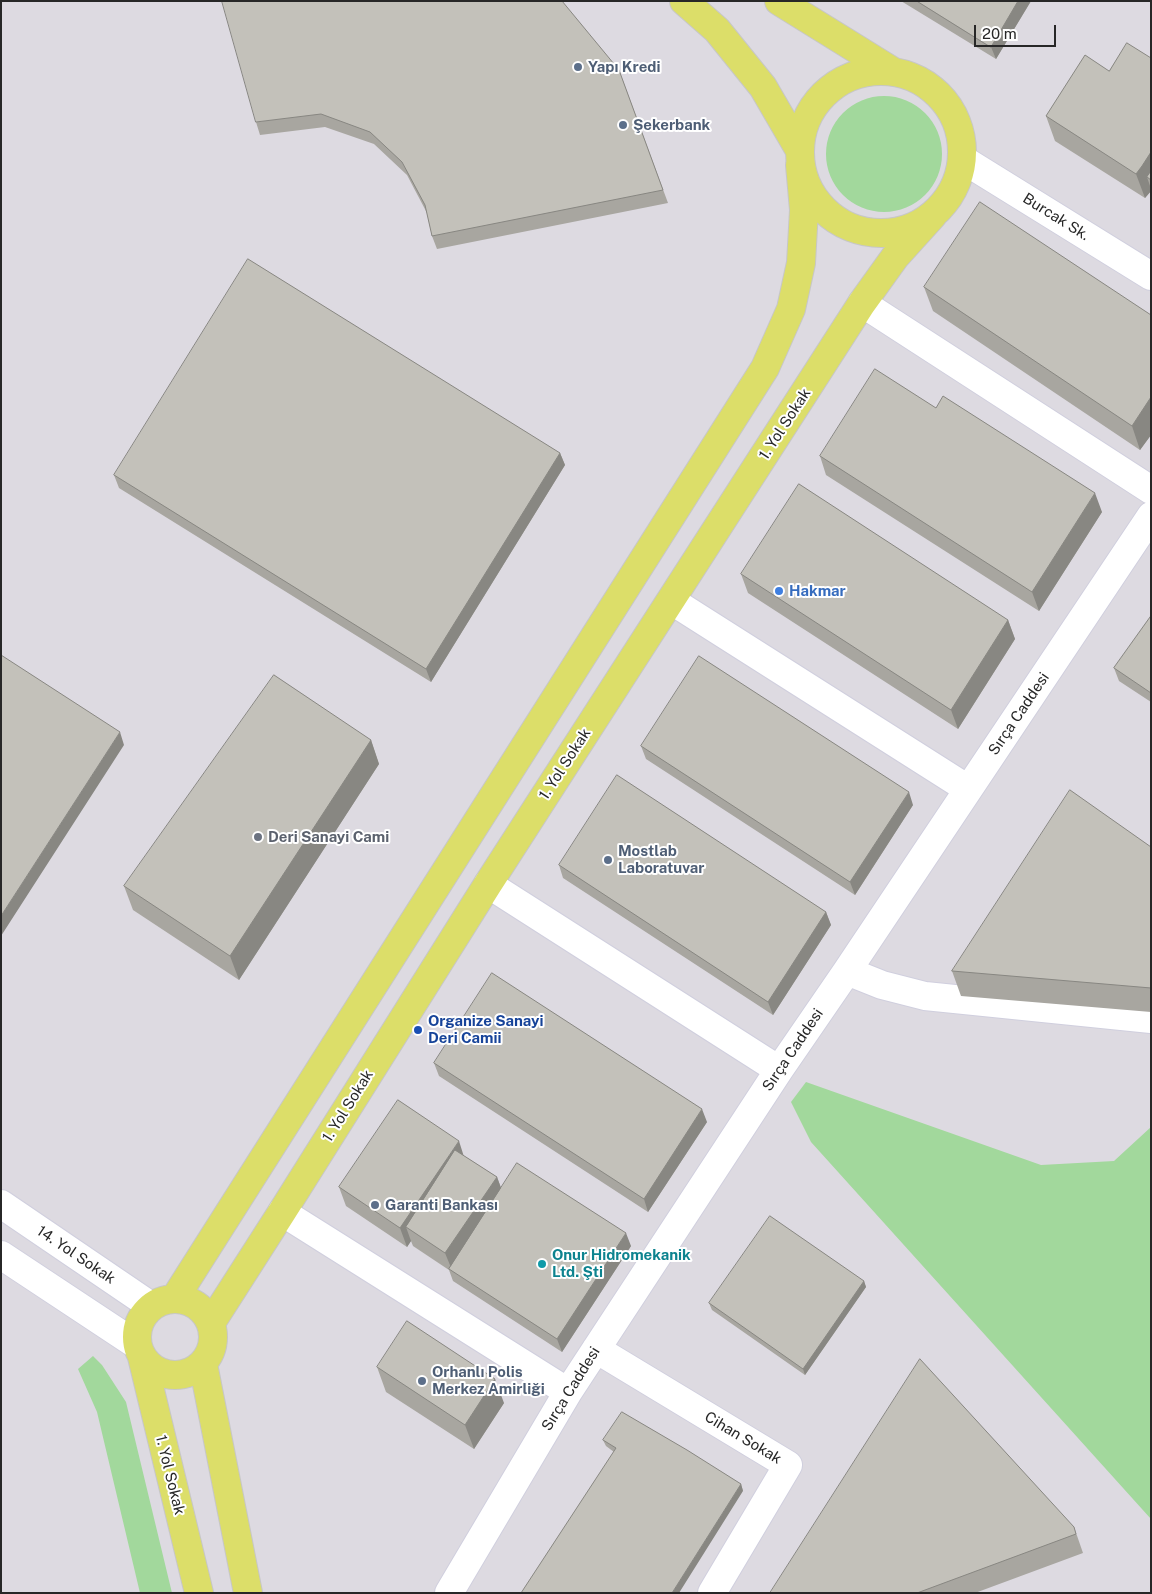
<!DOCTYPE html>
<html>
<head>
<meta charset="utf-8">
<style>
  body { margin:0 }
  #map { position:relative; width:1152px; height:1594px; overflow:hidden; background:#e8e5da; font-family:"Public Sans",sans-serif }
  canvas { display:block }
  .frame { position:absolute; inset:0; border:2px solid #272727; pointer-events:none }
  .scale { position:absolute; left:974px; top:25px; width:82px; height:22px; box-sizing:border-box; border:2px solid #272727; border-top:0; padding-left:6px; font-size:15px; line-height:18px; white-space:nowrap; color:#272727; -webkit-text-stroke:4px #fff; paint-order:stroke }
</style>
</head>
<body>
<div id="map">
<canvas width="1152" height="1594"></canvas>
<div class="frame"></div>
<div class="scale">20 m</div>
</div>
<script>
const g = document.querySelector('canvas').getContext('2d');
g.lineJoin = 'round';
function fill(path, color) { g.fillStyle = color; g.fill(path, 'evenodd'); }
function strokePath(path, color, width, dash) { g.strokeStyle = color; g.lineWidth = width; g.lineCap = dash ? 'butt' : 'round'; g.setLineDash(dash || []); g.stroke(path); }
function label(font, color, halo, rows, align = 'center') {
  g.font = font + ' "Public Sans",sans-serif'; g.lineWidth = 4; g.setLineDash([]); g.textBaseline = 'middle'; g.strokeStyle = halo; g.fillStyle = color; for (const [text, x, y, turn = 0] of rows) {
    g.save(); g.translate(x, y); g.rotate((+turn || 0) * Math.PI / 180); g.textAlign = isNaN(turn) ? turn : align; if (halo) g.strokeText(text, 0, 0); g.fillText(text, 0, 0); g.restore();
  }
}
const industrial = new Path2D(`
  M 1,1 L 1151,1 L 1151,1593 L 1,1593 Z`);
const green = new Path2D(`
  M826 154a58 58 0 1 1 116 0a58 58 0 1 1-116 0Z
  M 806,1082 L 1041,1165 L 1114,1161 L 1151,1127 L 1151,1519 L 811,1142 L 791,1102 Z
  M 93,1356 L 102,1365 L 126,1402 L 172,1593 L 140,1593 L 97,1412 L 78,1369 Z`);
const minor = new Path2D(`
  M 962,159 L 1151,276
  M 862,303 L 1151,490
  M 672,601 L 968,789
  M 488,884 L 779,1070
  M 847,971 L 882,985 L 925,996 L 1151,1019
  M 1,1204 L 151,1306
  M 282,1212 L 568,1392
  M 1,1255 L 137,1345
  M 596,1349 L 788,1465 L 712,1593
  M 449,1593 L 568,1392 L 779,1070 L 847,971 L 1151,516`);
const major = new Path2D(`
  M 684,1 L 717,30 L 763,87 L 799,149
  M 779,1 L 892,71
  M800 152a81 81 0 1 1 162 0a81 81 0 1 1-162 0Z
  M 175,1298 L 765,368 L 791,309 L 801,263 L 804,210 L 800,165
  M137 1337a38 38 0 1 1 76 0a38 38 0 1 1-76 0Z
  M 211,1323 L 282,1212 L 488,884 L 862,303 L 895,257 L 933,215
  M 142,1357 L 199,1593
  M 203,1364 L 248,1593`);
const wall = new Path2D(`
  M 901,1 L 1031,1 L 996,59 Z
  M 1151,58 L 1151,191 L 1145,198 L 1055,141 L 1046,116 L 1109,71 Z
  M 619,70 L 668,203 L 437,249 L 432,236 L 427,213 L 407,175 L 374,144 L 325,127 L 260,135 L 256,122 Z
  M 924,287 L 1151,315 L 1151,435 L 1140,450 L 933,311 Z
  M 936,408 L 1102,512 L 1039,611 L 826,475 L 820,456 Z
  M 560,453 L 565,465 L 431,682 L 119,488 L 114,475 Z
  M 741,574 L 1008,620 L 1015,639 L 958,729 L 748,593 Z
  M 1151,616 L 1151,702 L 1119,681 L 1114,668 Z
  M 371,740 L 379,764 L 239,980 L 133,910 L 124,886 Z
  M 641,746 L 913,805 L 855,895 L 646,759 Z
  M 1151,847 L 1151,1012 L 961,996 L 952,971 Z
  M 559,865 L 826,912 L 831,925 L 773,1015 L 563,878 Z
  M 434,1063 L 707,1122 L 648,1212 L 439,1076 Z
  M 464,1156 L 497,1177 L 501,1188 L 631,1246 L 562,1352 L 453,1281 L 449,1270 L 413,1246 L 411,1241 L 407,1247 L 346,1206 L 339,1187 Z
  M 864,1281 L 866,1287 L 805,1375 L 712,1310 L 709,1303 Z
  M 377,1367 L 504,1403 L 474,1449 L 386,1392 Z
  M 603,1440 L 741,1484 L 743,1491 L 614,1452 L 606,1446 Z
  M 1074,1527 L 1083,1553 L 975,1593 L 770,1593 Z`);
const shadedWall = new Path2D(`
  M 1018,1 L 1031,1 L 996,59 L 991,47 Z
  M 1151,152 L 1151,180 L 1147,177 L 1151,189 L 1151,191 L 1145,198 L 1136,174 Z
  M 1151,397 L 1151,435 L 1140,450 L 1132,426 Z
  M 560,453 L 565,465 L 431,682 L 426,669 Z
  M 1095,493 L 1102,512 L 1039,611 L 1032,592 Z
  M 1008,620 L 1015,639 L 958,729 L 951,710 Z
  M 120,732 L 124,745 L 1,936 L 1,916 Z
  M 371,740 L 379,764 L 239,980 L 230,956 Z
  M 909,792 L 913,805 L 855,895 L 850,882 Z
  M 826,912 L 831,925 L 773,1015 L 768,1002 Z
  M 702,1109 L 707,1122 L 648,1212 L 644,1199 Z
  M 459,1141 L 465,1160 L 406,1227 L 411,1241 L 407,1247 L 400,1228 Z
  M 497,1177 L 504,1196 L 452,1270 L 445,1253 Z
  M 626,1233 L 631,1246 L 562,1352 L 557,1339 Z
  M 864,1281 L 866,1287 L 805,1375 L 803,1369 Z
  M 495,1379 L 504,1403 L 474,1449 L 465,1425 Z
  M 741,1484 L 743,1491 L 679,1593 L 672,1593 Z`);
const building = new Path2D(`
  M 222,1 L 562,1 L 619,70 L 663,190 L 432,236 L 425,205 L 402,162 L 370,132 L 321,114 L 256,122 Z
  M 917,1 L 1018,1 L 991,47 Z
  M 1127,43 L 1151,58 L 1151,152 L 1142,166 L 1136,174 L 1046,116 L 1085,55 L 1109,71 Z
  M 1151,171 L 1151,180 L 1147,177 Z
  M 980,202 L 1151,315 L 1151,397 L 1132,426 L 924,287 Z
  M 248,259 L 560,453 L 426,669 L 114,475 Z
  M 875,369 L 936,408 L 943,396 L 1095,493 L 1032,592 L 820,456 Z
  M 799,484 L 1008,620 L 951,710 L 741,574 Z
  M 1151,616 L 1151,693 L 1114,668 Z
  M 1,655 L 120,732 L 1,916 Z
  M 699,656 L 909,792 L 850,882 L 641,746 Z
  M 274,675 L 371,740 L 230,956 L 124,886 Z
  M 617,775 L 826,912 L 768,1002 L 559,865 Z
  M 1070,790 L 1151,847 L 1151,988 L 952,971 Z
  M 492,973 L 702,1109 L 644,1199 L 434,1063 Z
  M 398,1100 L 459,1141 L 400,1228 L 339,1187 Z
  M 455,1150 L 497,1177 L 445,1253 L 406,1227 Z
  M 517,1163 L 626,1233 L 557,1339 L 449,1269 Z
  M 770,1216 L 864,1281 L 803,1369 L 709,1303 Z
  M 407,1321 L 495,1379 L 465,1425 L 377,1367 Z
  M 920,1359 L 1074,1527 L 1076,1534 L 917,1593 L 770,1593 Z
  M 622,1412 L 687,1450 L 741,1484 L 672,1593 L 521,1593 L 616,1448 L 603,1440 Z`);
const markers = [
  [578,67,5,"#5c6f8a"],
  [623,125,5,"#5c6f8a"],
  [779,591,5,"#3f7fe0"],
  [258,837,5,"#6b7280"],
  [608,860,5,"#5c6f8a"],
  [418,1030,5,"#1a4fb4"],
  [375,1205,5,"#5c6f8a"],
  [542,1264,5,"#0f9aa8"],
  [422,1381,5,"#5c6f8a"]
];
const serviceNames = [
  ["Yapı Kredi",588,67],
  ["Şekerbank",633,125],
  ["Mostlab",618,851],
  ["Laboratuvar",618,868],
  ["Garanti Bankası",385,1205],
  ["Orhanlı Polis",432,1372],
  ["Merkez Amirliği",432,1389]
];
const streetNames = [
  ["Burcak Sk.",1056,217,32],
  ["1. Yol Sokak",785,424,-57],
  ["Sırça Caddesi",1019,714,-56],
  ["1. Yol Sokak",565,764,-57],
  ["Sırça Caddesi",793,1050,-56],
  ["1. Yol Sokak",348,1106,-58],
  ["14. Yol Sokak",76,1255,34],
  ["Sırça Caddesi",571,1389,-58],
  ["Cihan Sokak",743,1438,31],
  ["1. Yol Sokak",170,1475,76]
];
const shopNames = [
  ["Hakmar",789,591]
];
const worshipNames = [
  ["Deri Sanayi Cami",268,837]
];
const transitNames = [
  ["Organize Sanayi",428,1021],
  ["Deri Camii",428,1038]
];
const cultureNames = [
  ["Onur Hidromekanik",552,1255],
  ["Ltd. Şti",552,1272]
];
fill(industrial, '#dddae1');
fill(green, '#a2d89c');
strokePath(minor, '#d0cfde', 30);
strokePath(major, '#c7c7c7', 30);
strokePath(minor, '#fff', 28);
strokePath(major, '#dcde69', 28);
fill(wall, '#a8a6a0');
fill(shadedWall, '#888782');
fill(building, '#c3c1ba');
strokePath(building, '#888782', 1);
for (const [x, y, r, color] of markers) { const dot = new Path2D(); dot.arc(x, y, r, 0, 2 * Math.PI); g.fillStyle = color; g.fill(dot); strokePath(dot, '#fff', 2); }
label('bold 15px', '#4e5e75', '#fff', serviceNames, 'left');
label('15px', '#272727', '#fff', streetNames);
label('bold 15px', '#366cbe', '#fff', shopNames, 'left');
label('bold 15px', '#5b616d', '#fff', worshipNames, 'left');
label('bold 15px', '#164399', '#fff', transitNames, 'left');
label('bold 15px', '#0d838f', '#fff', cultureNames, 'left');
</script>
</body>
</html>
